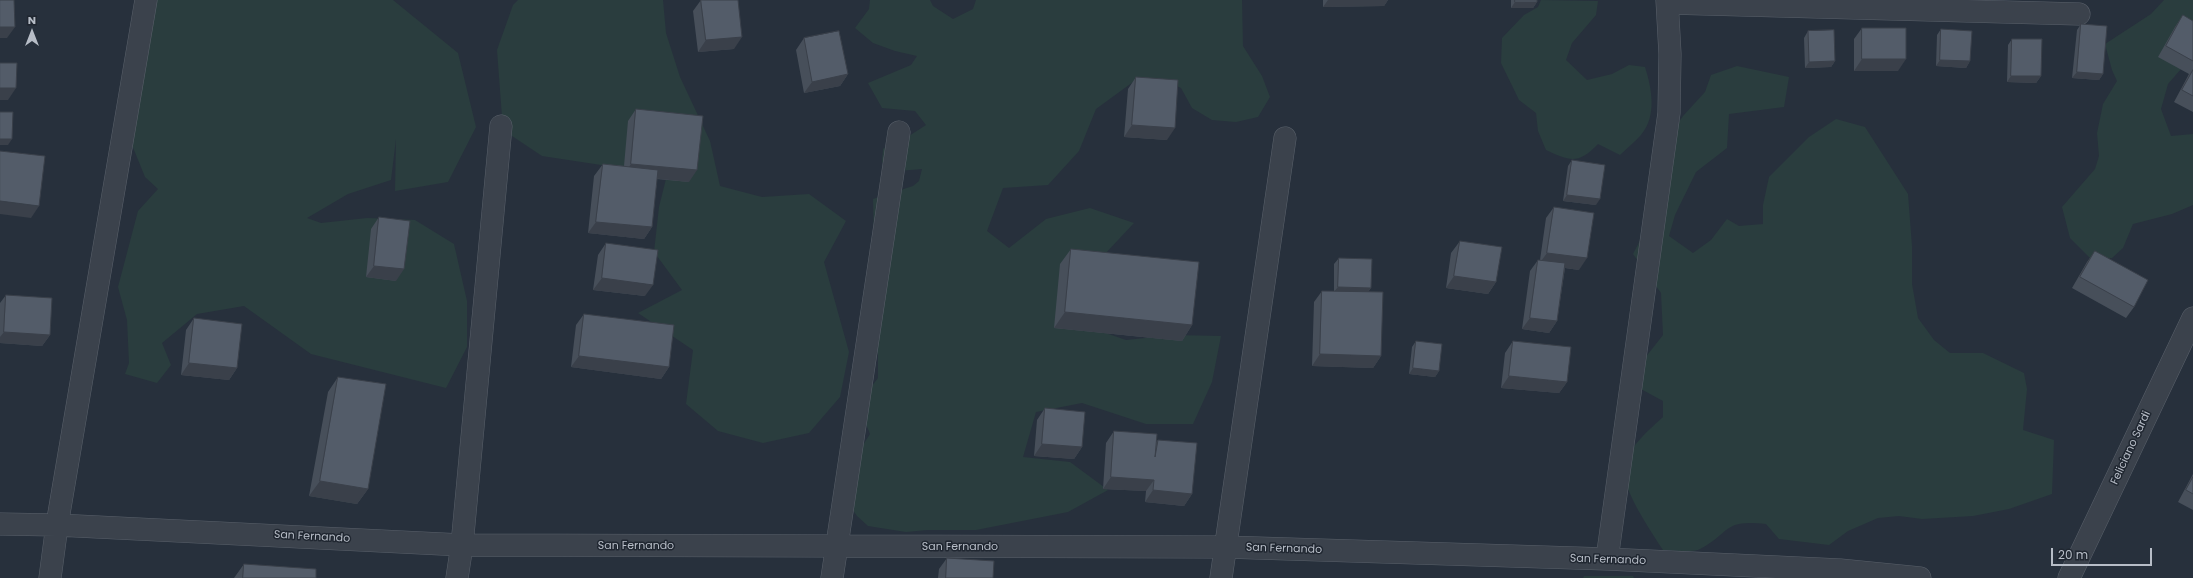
<!DOCTYPE html>
<html>
<head>
<meta charset="utf-8">
<style>
  body { margin:0 }
  #map { position:relative; width:2193px; height:578px; overflow:hidden; background:#27303c; font-family:Poppins,sans-serif }
  canvas { display:block }
  .north { position:absolute; left:12px; top:12px; width:40px; height:40px; -webkit-text-stroke:3px #202731; paint-order:stroke; rotate:0deg; font-size:11px; font-weight:700; line-height:16px; text-align:center; color:#b7bdc7 }
  .north::after { content:''; display:block; margin:auto; width:14px; height:18px; background:#b7bdc7; clip-path:polygon(50% 0,100% 100%,50% 72%,0 100%) }
  .scale { position:absolute; left:2051px; top:548px; width:101px; height:18px; box-sizing:border-box; border:2px solid #b7bdc7; border-top:0; padding-left:5px; font-size:12px; line-height:14px; white-space:nowrap; color:#b7bdc7; -webkit-text-stroke:3px #202731; paint-order:stroke }
</style>
</head>
<body>
<div id="map">
<canvas width="2193" height="578"></canvas>
<div class="north">N</div>
<div class="scale">20 m</div>
</div>
<script>
const g = document.querySelector('canvas').getContext('2d');
g.lineJoin = 'round';
function fill(path, color) { g.fillStyle = color; g.fill(path, 'evenodd'); }
function strokePath(path, color, width, dash) { g.strokeStyle = color; g.lineWidth = width; g.lineCap = dash ? 'butt' : 'round'; g.setLineDash(dash || []); g.stroke(path); }
function label(font, color, halo, rows, align = 'center') {
  g.font = font + ' Poppins,sans-serif'; g.lineWidth = 3; g.setLineDash([]); g.textBaseline = 'middle'; g.strokeStyle = halo; g.fillStyle = color; for (const [text, x, y, turn = 0] of rows) {
    g.save(); g.translate(x, y); g.rotate((+turn || 0) * Math.PI / 180); g.textAlign = isNaN(turn) ? turn : align; if (halo) g.strokeText(text, 0, 0); g.fillText(text, 0, 0); g.restore();
  }
}
const green = new Path2D(`
  M 148,0 L 393,0 L 458,53 L 476,127 L 448,182 L 395,191 L 396,139 L 391,180 L 348,194 L 307,218 L 321,223 L 367,218 L 415,220 L 454,244 L 467,301 L 467,347 L 446,388 L 311,354 L 244,306 L 197,314 L 162,343 L 171,365 L 157,383 L 125,374 L 129,363 L 127,320 L 118,287 L 138,211 L 158,189 L 145,177 L 132,145 Z
  M 518,0 L 663,0 L 666,33 L 680,77 L 710,141 L 720,186 L 762,197 L 809,194 L 846,221 L 824,262 L 849,352 L 840,397 L 809,433 L 763,443 L 718,431 L 686,404 L 693,350 L 638,313 L 682,290 L 654,252 L 659,207 L 667,175 L 542,156 L 503,130 L 497,50 L 513,5 Z
  M 870,0 L 930,0 L 933,6 L 953,19 L 973,9 L 976,0 L 1242,0 L 1243,46 L 1262,76 L 1270,97 L 1258,117 L 1236,122 L 1212,120 L 1192,108 L 1181,88 L 1160,78 L 1133,82 L 1096,109 L 1079,151 L 1048,185 L 1003,188 L 987,231 L 1009,248 L 1046,219 L 1090,208 L 1134,223 L 1103,256 L 1062,318 L 1126,340 L 1174,335 L 1221,336 L 1212,382 L 1193,424 L 1146,424 L 1082,403 L 1036,412 L 1023,457 L 1070,462 L 1108,490 L 1068,512 L 976,530 L 927,530 L 906,532 L 868,526 L 857,516 L 845,499 L 863,445 L 870,434 L 859,407 L 865,395 L 878,378 L 878,354 L 866,329 L 874,239 L 873,199 L 913,186 L 919,181 L 922,169 L 898,171 L 882,162 L 883,149 L 892,141 L 909,136 L 926,125 L 915,111 L 882,108 L 868,83 L 911,65 L 917,56 L 895,51 L 873,43 L 855,28 L 869,9 Z
  M 1541,0 L 1598,1 L 1596,15 L 1572,43 L 1566,60 L 1587,80 L 1612,74 L 1629,65 L 1645,67 C 1652,89 1657,116 1641,135 C 1635,142 1627,148 1620,155 L 1598,144 C 1578,165 1570,161 1546,150 L 1538,131 L 1536,113 L 1519,100 L 1501,63 L 1502,38 L 1524,15 L 1538,7 Z
  M 2164,0 L 2193,0 L 2193,66 L 2181,69 L 2168,84 L 2161,109 L 2171,136 L 2193,134 L 2193,205 L 2172,214 L 2133,224 L 2123,248 L 2112,258 L 2090,258 L 2070,238 L 2062,207 L 2095,169 L 2099,156 L 2097,133 L 2103,104 L 2117,81 L 2112,70 L 2105,44 L 2151,14 Z
  M 1737,66 L 1789,77 L 1784,107 L 1729,114 L 1727,148 L 1696,172 L 1675,215 L 1669,236 L 1693,253 L 1711,240 L 1727,219 L 1739,226 L 1763,224 L 1763,205 L 1769,177 L 1809,137 L 1836,119 L 1865,127 L 1908,194 L 1912,246 L 1912,284 L 1918,318 L 1934,340 L 1950,353 L 1983,353 L 2024,373 L 2027,389 L 2023,430 L 2054,440 L 2052,494 L 2009,509 L 1973,516 L 1922,519 L 1899,516 L 1878,518 L 1848,531 L 1829,545 L 1779,539 L 1766,524 C 1722,519 1732,532 1700,549 C 1694,553 1671,550 1663,550 C 1652,533 1621,488 1624,468 C 1627,448 1649,430 1663,417 L 1663,401 L 1639,388 L 1641,363 L 1663,335 L 1661,293 L 1633,254 L 1649,223 L 1650,164 L 1683,116 L 1705,92 L 1711,75 Z
  M 1584,576 L 1633,576 L 1634,578 L 1583,578 Z`);
const minor = new Path2D(`
  M 1668,3 L 2079,14
  M 0,524 L 57,525 L 462,545 L 1225,547 L 1607,559 L 1840,570 L 1920,578
  M 1607,559 L 1669,113 L 1670,54 L 1667,0
  M 50,578 L 57,525 L 146,0
  M 457,578 L 462,545 L 501,126
  M 832,578 L 899,132
  M 1221,578 L 1285,138
  M 2069,578 L 2193,318`);
const wall = new Path2D(`
  M 701,0 L 738,0 L 734,49 L 698,52 L 693,11 Z
  M 1323,0 L 1388,0 L 1384,6 L 1323,7 Z
  M 1511,0 L 1537,0 L 1537,2 L 1533,8 L 1511,8 Z
  M 2183,15 L 2193,21 L 2193,112 L 2174,102 L 2189,74 L 2158,57 L 2175,27 Z
  M 2081,24 L 2103,74 L 2099,80 L 2072,78 L 2077,30 Z
  M 1862,28 L 1898,71 L 1854,71 L 1854,39 Z
  M 1941,29 L 1970,61 L 1966,68 L 1936,66 L 1937,35 Z
  M 1808,31 L 1835,61 L 1831,67 L 1805,68 L 1804,38 Z
  M 804,38 L 848,74 L 840,86 L 804,93 L 796,50 Z
  M 2012,39 L 2041,76 L 2036,83 L 2007,82 L 2008,45 Z
  M 1136,77 L 1167,140 L 1124,137 L 1128,89 Z
  M 636,109 L 689,182 L 657,179 L 652,227 L 644,239 L 588,233 L 594,176 L 603,164 L 624,166 L 628,121 Z
  M 1572,160 L 1596,205 L 1563,201 L 1568,166 Z
  M 1554,207 L 1579,270 L 1565,268 L 1557,321 L 1549,333 L 1522,329 L 1530,271 L 1538,260 L 1540,260 L 1546,218 Z
  M 379,217 L 396,281 L 366,277 L 371,229 Z
  M 1460,241 L 1496,282 L 1488,294 L 1446,288 L 1451,253 Z
  M 606,243 L 645,296 L 593,290 L 598,255 Z
  M 1071,249 L 1192,325 L 1182,341 L 1054,328 L 1060,264 Z
  M 2095,251 L 2134,307 L 2126,318 L 2072,288 L 2087,262 Z
  M 1339,258 L 1371,288 L 1368,292 L 1381,356 L 1373,368 L 1312,366 L 1314,302 L 1322,291 L 1334,291 L 1334,264 Z
  M 6,295 L 50,335 L 42,346 L 0,343 L 0,303 Z
  M 584,314 L 669,367 L 661,379 L 571,367 L 576,325 Z
  M 194,318 L 237,368 L 229,380 L 181,375 L 186,330 Z
  M 1416,341 L 1439,371 L 1435,377 L 1409,374 L 1412,347 Z
  M 1513,341 L 1567,382 L 1559,393 L 1501,388 L 1505,353 Z
  M 338,377 L 368,489 L 357,504 L 309,496 L 328,392 Z
  M 1045,408 L 1082,447 L 1074,459 L 1034,456 L 1037,420 Z
  M 1114,431 L 1156,442 L 1158,440 L 1192,494 L 1184,506 L 1145,502 L 1146,491 L 1103,489 L 1106,443 Z
  M 2193,474 L 2193,510 L 2178,502 Z
  M 947,558 L 993,578 L 938,578 L 939,569 Z
  M 244,564 L 316,578 L 234,578 Z`);
const shadedWall = new Path2D(`
  M 1328,0 L 1388,0 L 1384,6 L 1323,7 Z
  M 1515,2 L 1537,2 L 1533,8 L 1511,8 Z
  M 0,27 L 15,27 L 7,38 L 0,38 Z
  M 742,37 L 734,49 L 698,52 L 706,40 Z
  M 1862,59 L 1906,59 L 1898,71 L 1854,71 Z
  M 1940,60 L 1970,61 L 1966,68 L 1936,66 Z
  M 1835,61 L 1831,67 L 1805,68 L 1809,62 Z
  M 2077,72 L 2103,74 L 2099,80 L 2072,78 Z
  M 848,74 L 840,86 L 804,93 L 812,82 Z
  M 2011,76 L 2041,76 L 2036,83 L 2007,82 Z
  M 0,88 L 16,88 L 8,100 L 0,100 Z
  M 1132,125 L 1175,128 L 1167,140 L 1124,137 Z
  M 0,139 L 12,139 L 8,145 L 0,145 Z
  M 631,164 L 697,170 L 689,182 L 623,175 Z
  M 1567,195 L 1600,199 L 1596,205 L 1563,201 Z
  M 0,201 L 39,206 L 31,218 L 0,214 Z
  M 596,222 L 652,227 L 644,239 L 588,233 Z
  M 1547,253 L 1587,258 L 1579,270 L 1539,264 Z
  M 374,266 L 404,269 L 396,281 L 366,277 Z
  M 1454,276 L 1496,282 L 1488,294 L 1446,288 Z
  M 602,278 L 653,285 L 645,296 L 593,290 Z
  M 1338,287 L 1371,288 L 1366,294 L 1333,293 Z
  M 1065,312 L 1192,325 L 1182,341 L 1054,328 Z
  M 1530,318 L 1557,321 L 1549,333 L 1522,329 Z
  M 4,332 L 50,335 L 42,346 L 0,343 L 0,337 Z
  M 1320,354 L 1381,356 L 1373,368 L 1312,366 Z
  M 579,356 L 669,367 L 661,379 L 571,367 Z
  M 189,363 L 237,368 L 229,380 L 181,375 Z
  M 1413,368 L 1439,371 L 1435,377 L 1409,374 Z
  M 1509,376 L 1567,382 L 1559,393 L 1501,388 Z
  M 1042,444 L 1082,447 L 1074,459 L 1034,456 Z
  M 1111,477 L 1154,480 L 1146,491 L 1103,489 Z
  M 320,481 L 368,489 L 357,504 L 309,496 Z
  M 1153,490 L 1192,494 L 1184,506 L 1145,502 Z`);
const building = new Path2D(`
  M 0,0 L 14,0 L 15,27 L 0,27 Z
  M 701,0 L 738,0 L 742,37 L 706,40 Z
  M 1515,0 L 1537,0 L 1537,2 L 1515,2 Z
  M 2183,15 L 2193,21 L 2193,61 L 2166,46 Z
  M 2081,24 L 2107,26 L 2103,74 L 2077,72 Z
  M 1862,28 L 1906,28 L 1906,59 L 1862,59 Z
  M 1941,29 L 1972,31 L 1970,61 L 1940,60 Z
  M 1834,30 L 1835,61 L 1809,62 L 1808,31 Z
  M 839,31 L 848,74 L 812,82 L 804,38 Z
  M 2012,39 L 2042,39 L 2041,76 L 2011,76 Z
  M 0,63 L 17,63 L 16,88 L 0,88 Z
  M 2193,70 L 2193,96 L 2182,90 Z
  M 1136,77 L 1178,80 L 1175,128 L 1132,125 Z
  M 636,109 L 703,116 L 697,170 L 631,164 Z
  M 0,112 L 13,112 L 12,139 L 0,139 Z
  M 0,151 L 45,156 L 39,206 L 0,201 Z
  M 1572,160 L 1605,165 L 1600,199 L 1567,195 Z
  M 603,164 L 658,170 L 652,227 L 596,222 Z
  M 1554,207 L 1594,213 L 1587,258 L 1547,253 Z
  M 379,217 L 410,221 L 404,269 L 374,266 Z
  M 1460,241 L 1502,247 L 1496,282 L 1454,276 Z
  M 606,243 L 658,250 L 653,285 L 602,278 Z
  M 1071,249 L 1199,262 L 1192,325 L 1065,312 Z
  M 2095,251 L 2148,280 L 2134,307 L 2080,277 Z
  M 1339,258 L 1372,259 L 1371,288 L 1338,287 Z
  M 1538,260 L 1565,263 L 1557,321 L 1530,318 Z
  M 1322,291 L 1383,292 L 1381,356 L 1320,354 Z
  M 6,295 L 52,298 L 50,335 L 4,332 Z
  M 584,314 L 674,325 L 669,367 L 579,356 Z
  M 194,318 L 242,324 L 237,368 L 189,363 Z
  M 1416,341 L 1442,344 L 1439,371 L 1413,368 Z
  M 1513,341 L 1571,347 L 1567,382 L 1509,376 Z
  M 338,377 L 386,384 L 368,489 L 320,481 Z
  M 1045,408 L 1085,412 L 1082,447 L 1042,444 Z
  M 1114,431 L 1157,434 L 1155,457 L 1158,440 L 1197,443 L 1192,494 L 1153,490 L 1154,480 L 1111,477 Z
  M 2193,477 L 2193,494 L 2186,490 Z
  M 947,558 L 994,561 L 993,578 L 946,578 Z
  M 244,564 L 316,569 L 316,578 L 243,578 Z`);
const streetNames = [
  ["Feliciano Sardi",2131,448,-65],
  ["San Fernando",312,537,3],
  ["San Fernando",636,546],
  ["San Fernando",960,547],
  ["San Fernando",1284,549,2],
  ["San Fernando",1608,560,2]
];
fill(green, '#2a3d3e');
strokePath(minor, '#59606a', 23);
strokePath(minor, '#3b424c', 22);
fill(wall, '#474f5a');
fill(shadedWall, '#3a404a');
fill(building, '#535c69');
strokePath(building, '#3a404a', 1);
label('11px', '#b7bdc7', '#202731', streetNames);
</script>
</body>
</html>
